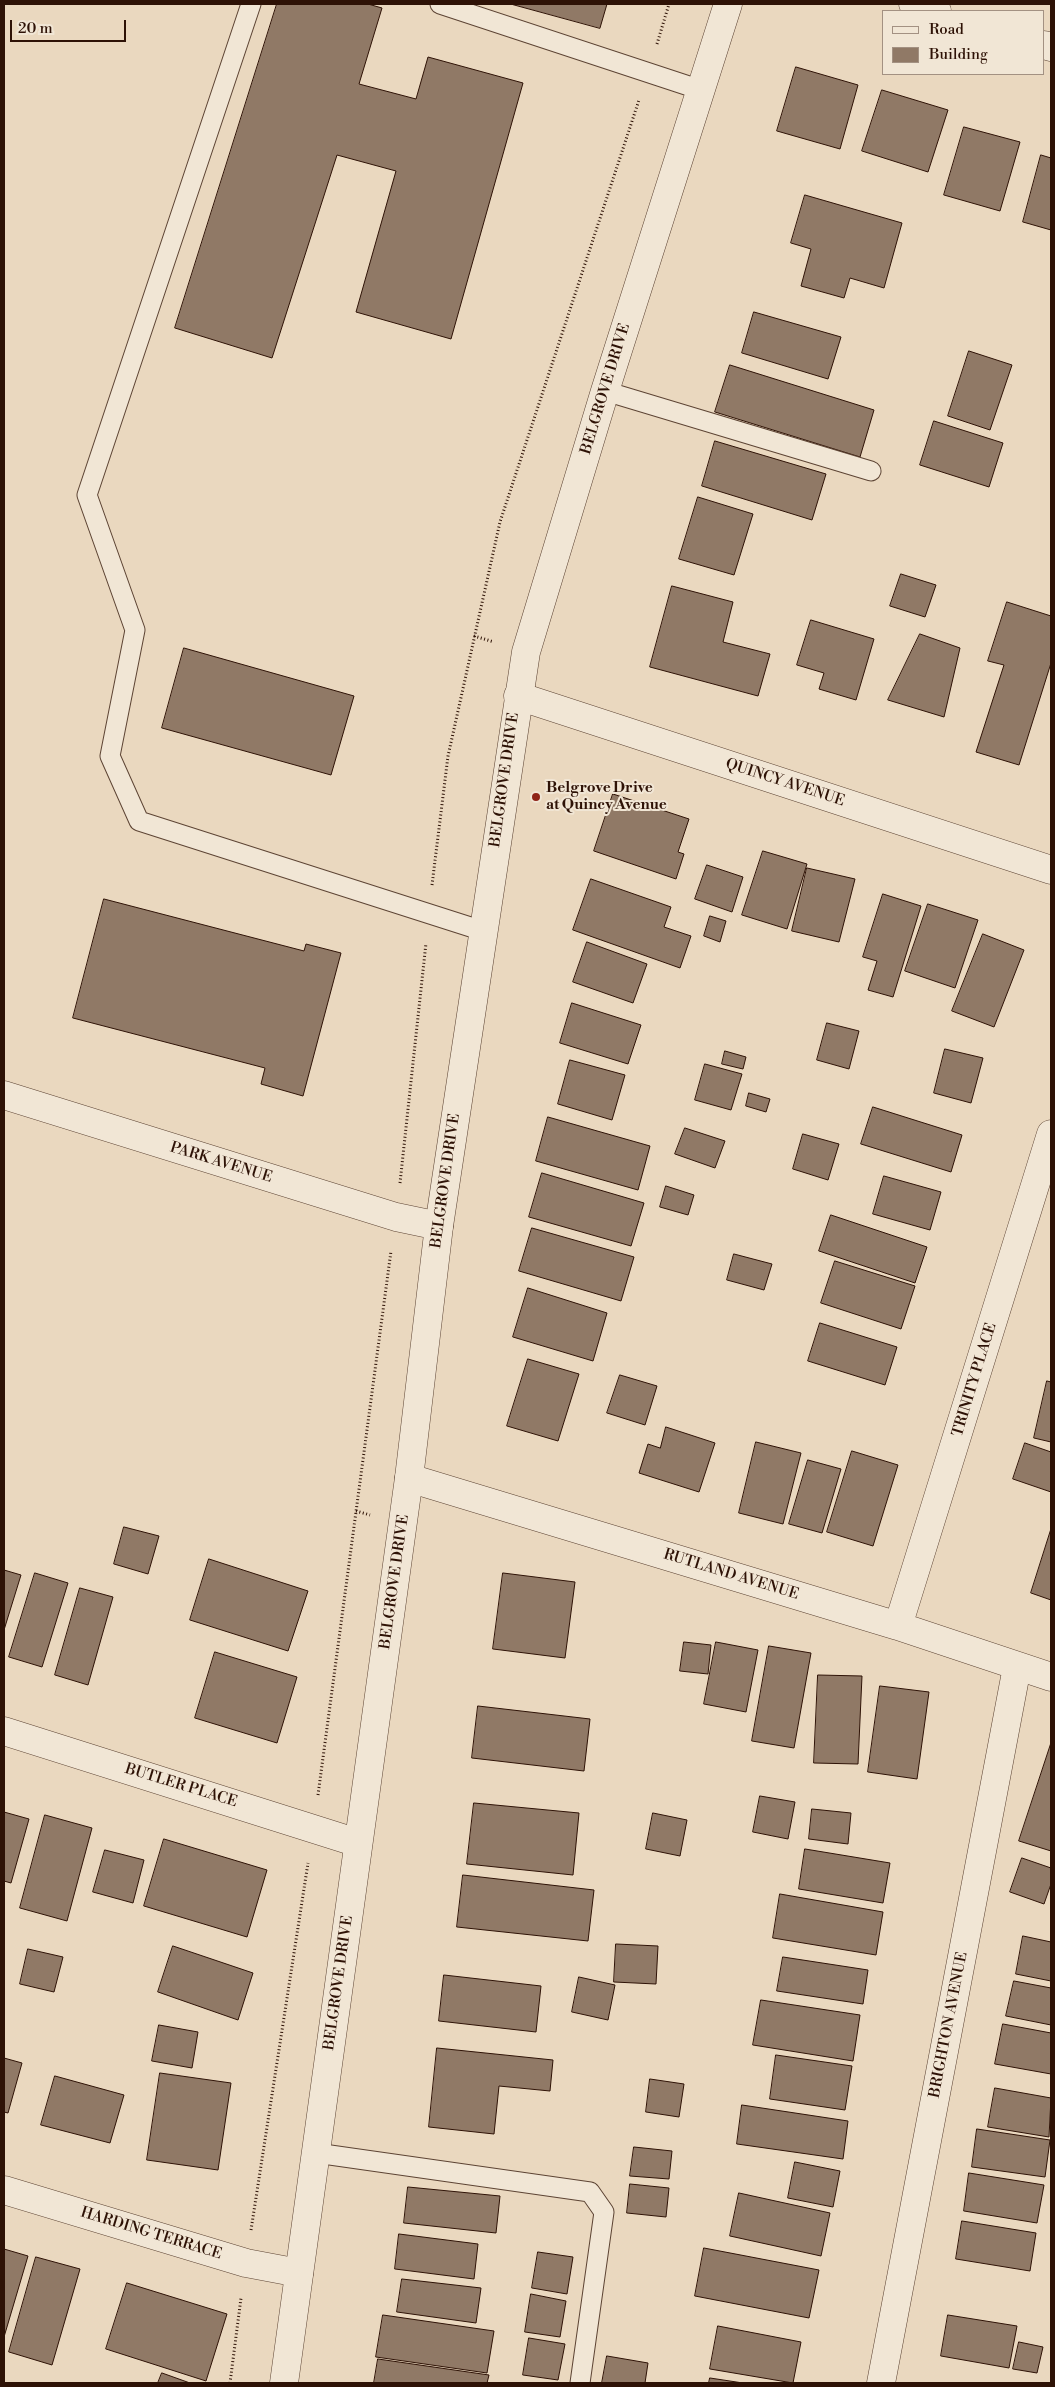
<!DOCTYPE html>
<html>
<head>
<meta charset="utf-8">
<style>
  body { margin:0 }
  #map { position:relative; width:1055px; height:2387px; overflow:hidden; background:#ead8bf; font-family:"Libre Bodoni",serif }
  canvas { display:block }
  .frame { position:absolute; inset:0; border:5px solid #2e1206; pointer-events:none }
  .legend { position:absolute; left:882px; top:10px; width:162px; height:65px; box-sizing:border-box; background:#f1e6d5; border:1px solid #a39182; margin:0; padding:6px 9px; list-style:none; font-size:15px; color:#2e1206 }
  .legend li { display:flex; align-items:center; gap:10px; height:25px }
  .legend b { width:25px; border:1px solid #a39182 }
  .scale { position:absolute; left:10px; top:20px; width:116px; height:22px; box-sizing:border-box; border:2px solid #2e1206; border-top:0; padding-left:6px; font-size:15px; line-height:18px; white-space:nowrap; color:#2e1206; -webkit-text-stroke:4px #f1e6d5; paint-order:stroke }
</style>
</head>
<body>
<div id="map">
<canvas width="1055" height="2387"></canvas>
<div class="frame"></div>
<ul class="legend">
<li><b style="height:6px;background:#f1e6d5"></b>Road</li>
<li><b style="height:14px;background:#907966"></b>Building</li>
</ul>
<div class="scale">20 m</div>
</div>
<script>
const g = document.querySelector('canvas').getContext('2d');
g.lineJoin = 'round';
function fill(path, color) { g.fillStyle = color; g.fill(path, 'evenodd'); }
function strokePath(path, color, width, dash) { g.strokeStyle = color; g.lineWidth = width; g.lineCap = dash ? 'butt' : 'round'; g.setLineDash(dash || []); g.stroke(path); }
function label(font, color, halo, rows, align = 'center') {
  g.font = font + ' "Libre Bodoni",serif'; g.lineWidth = 4; g.setLineDash([]); g.textBaseline = 'middle'; g.strokeStyle = halo; g.fillStyle = color; for (const [text, x, y, turn = 0] of rows) {
    g.save(); g.translate(x, y); g.rotate((+turn || 0) * Math.PI / 180); g.textAlign = isNaN(turn) ? turn : align; if (halo) g.strokeText(text, 0, 0); g.fillText(text, 0, 0); g.restore();
  }
}
const building = new Path2D(`
  M 277,4 L 368,4 L 382,8 L 359,84 L 416,99 L 428,57 L 523,83 L 451,339 L 356,312 L 396,171 L 337,155 L 272,358 L 175,328 Z
  M 511,4 L 607,4 L 600,28 Z
  M 796,67 L 858,85 L 840,149 L 777,131 Z
  M 882,90 L 948,110 L 928,172 L 862,151 Z
  M 964,127 L 1020,142 L 1000,211 L 944,195 Z
  M 1041,155 L 1051,158 L 1051,230 L 1023,222 Z
  M 805,195 L 902,223 L 884,288 L 850,278 L 844,298 L 801,286 L 811,249 L 791,243 Z
  M 754,312 L 841,337 L 828,379 L 742,353 Z
  M 969,351 L 1012,365 L 990,430 L 948,416 Z
  M 730,365 L 874,410 L 860,457 L 715,412 Z
  M 934,421 L 1003,443 L 989,487 L 920,465 Z
  M 715,441 L 826,474 L 812,520 L 702,486 Z
  M 698,497 L 753,514 L 734,575 L 679,559 Z
  M 901,574 L 936,585 L 925,617 L 890,606 Z
  M 672,586 L 733,602 L 723,642 L 770,654 L 758,696 L 650,667 Z
  M 1007,602 L 1051,616 L 1051,663 L 1019,765 L 976,752 L 1004,665 L 988,661 Z
  M 811,620 L 874,639 L 856,700 L 819,689 L 824,673 L 797,665 Z
  M 920,634 L 960,648 L 944,717 L 888,700 Z
  M 184,648 L 354,696 L 331,775 L 162,728 Z
  M 613,794 L 689,819 L 678,852 L 684,854 L 676,879 L 594,851 Z
  M 763,851 L 807,864 L 787,929 L 742,915 Z
  M 707,865 L 743,877 L 732,912 L 695,899 Z
  M 807,868 L 855,879 L 839,942 L 792,931 Z
  M 591,879 L 671,907 L 664,927 L 691,936 L 680,968 L 573,930 Z
  M 883,894 L 921,906 L 893,997 L 868,990 L 877,961 L 863,957 Z
  M 104,899 L 304,951 L 306,944 L 341,953 L 303,1096 L 261,1084 L 265,1068 L 73,1018 Z
  M 928,904 L 978,920 L 955,988 L 905,971 Z
  M 710,916 L 726,921 L 720,942 L 704,936 Z
  M 983,934 L 1024,950 L 994,1027 L 952,1011 Z
  M 587,942 L 647,964 L 633,1003 L 573,982 Z
  M 572,1003 L 641,1025 L 628,1064 L 560,1043 Z
  M 827,1023 L 859,1031 L 849,1069 L 817,1060 Z
  M 945,1049 L 983,1058 L 971,1103 L 934,1093 Z
  M 725,1051 L 746,1057 L 743,1069 L 722,1064 Z
  M 570,1060 L 625,1075 L 612,1120 L 558,1104 Z
  M 705,1064 L 742,1074 L 731,1110 L 695,1100 Z
  M 749,1093 L 770,1099 L 766,1112 L 746,1106 Z
  M 873,1107 L 962,1135 L 951,1172 L 861,1144 Z
  M 548,1117 L 650,1146 L 638,1190 L 536,1161 Z
  M 685,1128 L 725,1141 L 715,1168 L 675,1154 Z
  M 803,1134 L 839,1144 L 828,1180 L 793,1169 Z
  M 542,1173 L 644,1203 L 631,1246 L 529,1217 Z
  M 884,1176 L 941,1192 L 930,1230 L 873,1214 Z
  M 666,1186 L 694,1195 L 688,1215 L 660,1207 Z
  M 831,1215 L 927,1247 L 915,1283 L 819,1251 Z
  M 532,1228 L 634,1257 L 621,1301 L 519,1271 Z
  M 734,1254 L 772,1264 L 764,1290 L 727,1280 Z
  M 835,1261 L 915,1286 L 901,1329 L 821,1303 Z
  M 528,1288 L 607,1313 L 593,1361 L 513,1337 Z
  M 820,1323 L 897,1347 L 885,1385 L 808,1361 Z
  M 528,1359 L 579,1374 L 558,1441 L 507,1426 Z
  M 620,1375 L 657,1386 L 645,1425 L 607,1413 Z
  M 1047,1381 L 1051,1382 L 1051,1442 L 1034,1438 Z
  M 666,1427 L 715,1443 L 699,1492 L 639,1473 L 648,1444 L 660,1448 Z
  M 756,1442 L 801,1453 L 783,1524 L 739,1513 Z
  M 1025,1443 L 1051,1452 L 1051,1492 L 1013,1479 Z
  M 852,1451 L 898,1465 L 873,1546 L 827,1532 Z
  M 808,1460 L 841,1469 L 822,1533 L 789,1524 Z
  M 124,1527 L 159,1536 L 148,1574 L 114,1564 Z
  M 1051,1529 L 1051,1600 L 1031,1593 Z
  M 209,1559 L 308,1591 L 288,1651 L 190,1620 Z
  M 4,1570 L 21,1575 L 4,1630 Z
  M 35,1573 L 68,1583 L 42,1667 L 9,1657 Z
  M 503,1573 L 575,1582 L 565,1658 L 493,1649 Z
  M 80,1588 L 113,1597 L 88,1685 L 55,1675 Z
  M 684,1642 L 711,1645 L 708,1674 L 680,1671 Z
  M 716,1642 L 758,1650 L 746,1712 L 704,1704 Z
  M 769,1646 L 811,1653 L 794,1748 L 752,1741 Z
  M 215,1652 L 297,1677 L 277,1743 L 195,1718 Z
  M 818,1675 L 862,1676 L 858,1764 L 814,1763 Z
  M 880,1686 L 929,1692 L 917,1779 L 868,1772 Z
  M 478,1706 L 590,1719 L 584,1771 L 472,1758 Z
  M 1051,1743 L 1051,1851 L 1019,1841 Z
  M 760,1796 L 795,1802 L 788,1839 L 753,1832 Z
  M 474,1803 L 579,1813 L 573,1875 L 467,1864 Z
  M 812,1809 L 851,1813 L 848,1844 L 809,1839 Z
  M 4,1812 L 29,1819 L 11,1883 L 4,1881 Z
  M 653,1813 L 687,1820 L 680,1856 L 646,1849 Z
  M 45,1815 L 92,1828 L 67,1921 L 20,1908 Z
  M 164,1839 L 267,1870 L 247,1937 L 144,1906 Z
  M 805,1849 L 890,1863 L 883,1903 L 799,1889 Z
  M 105,1850 L 144,1860 L 133,1903 L 93,1892 Z
  M 1022,1858 L 1051,1868 L 1051,1884 L 1044,1904 L 1010,1892 Z
  M 463,1875 L 594,1890 L 588,1941 L 457,1927 Z
  M 780,1894 L 883,1912 L 876,1955 L 773,1938 Z
  M 1023,1936 L 1051,1942 L 1051,1981 L 1016,1974 Z
  M 616,1944 L 658,1946 L 656,1984 L 614,1982 Z
  M 173,1946 L 253,1973 L 238,2020 L 158,1992 Z
  M 28,1949 L 63,1957 L 54,1992 L 20,1984 Z
  M 783,1957 L 868,1970 L 863,2004 L 777,1991 Z
  M 444,1975 L 541,1986 L 536,2032 L 439,2021 Z
  M 579,1977 L 615,1985 L 608,2020 L 572,2012 Z
  M 1014,1981 L 1051,1988 L 1051,2025 L 1006,2016 Z
  M 761,2000 L 860,2015 L 853,2061 L 753,2045 Z
  M 1003,2024 L 1051,2033 L 1051,2074 L 995,2064 Z
  M 159,2025 L 198,2032 L 192,2068 L 152,2061 Z
  M 437,2048 L 553,2060 L 550,2091 L 499,2086 L 494,2134 L 429,2127 Z
  M 776,2055 L 852,2066 L 845,2110 L 770,2099 Z
  M 4,2058 L 22,2063 L 8,2113 L 4,2112 Z
  M 160,2073 L 231,2083 L 218,2170 L 147,2160 Z
  M 55,2076 L 124,2095 L 110,2143 L 41,2125 Z
  M 650,2079 L 684,2084 L 679,2117 L 646,2112 Z
  M 995,2088 L 1051,2098 L 1049,2137 L 988,2127 Z
  M 742,2105 L 848,2121 L 843,2159 L 737,2144 Z
  M 977,2129 L 1050,2140 L 1045,2177 L 972,2167 Z
  M 634,2147 L 672,2151 L 669,2179 L 630,2176 Z
  M 795,2162 L 840,2171 L 833,2207 L 788,2198 Z
  M 969,2173 L 1044,2185 L 1037,2223 L 964,2211 Z
  M 630,2184 L 669,2188 L 666,2217 L 627,2213 Z
  M 408,2187 L 500,2196 L 496,2233 L 404,2223 Z
  M 739,2193 L 830,2213 L 821,2256 L 730,2236 Z
  M 962,2221 L 1036,2233 L 1030,2271 L 956,2259 Z
  M 399,2234 L 478,2244 L 474,2279 L 395,2269 Z
  M 704,2248 L 819,2270 L 809,2318 L 695,2296 Z
  M 4,2249 L 28,2256 L 4,2337 Z
  M 538,2252 L 573,2257 L 567,2294 L 532,2288 Z
  M 36,2257 L 80,2269 L 52,2365 L 9,2352 Z
  M 402,2279 L 481,2288 L 476,2323 L 397,2312 Z
  M 127,2283 L 227,2314 L 206,2381 L 106,2349 Z
  M 531,2294 L 566,2301 L 560,2337 L 525,2332 Z
  M 383,2315 L 494,2331 L 487,2373 L 376,2357 Z
  M 948,2315 L 1017,2326 L 1009,2368 L 941,2356 Z
  M 718,2326 L 801,2342 L 793,2383 L 710,2369 Z
  M 529,2338 L 565,2344 L 558,2380 L 523,2375 Z
  M 1019,2342 L 1043,2347 L 1037,2373 L 1013,2369 Z
  M 607,2356 L 648,2363 L 645,2383 L 602,2383 Z
  M 378,2359 L 489,2375 L 487,2383 L 374,2383 Z
  M 162,2373 L 190,2383 L 158,2383 Z
  M 710,2378 L 743,2383 L 709,2383 Z`);
const path = new Path2D(`
  M 657,44 L 669,4
  M 474,636 L 494,642
  M 432,885 L 448,756 L 500,522 L 639,100
  M 400,1183 L 426,943
  M 356,1511 L 370,1515
  M 318,1795 L 391,1251
  M 251,2230 L 308,1863
  M 230,2383 L 241,2298`);
const service = new Path2D(`
  M 251,4 L 87,495 L 135,630 L 110,756 L 139,821 L 483,931
  M 440,4 L 701,90
  M 605,391 L 871,471
  M 316,2153 L 590,2192 L 604,2212 L 580,2383`);
const minor = new Path2D(`
  M 913,4 L 937,11
  M 1044,45 L 1051,47
  M 518,696 L 1051,870
  M 4,1095 L 396,1217 L 439,1226
  M 409,1478 L 898,1626 L 1051,1677
  M 898,1626 L 1051,1134
  M 4,1731 L 358,1843
  M 4,2190 L 246,2263 L 299,2273
  M 881,2383 L 1017,1667`);
const tertiary = new Path2D(`
  M 284,2383 L 409,1478 L 439,1226 L 526,652 L 605,391 L 728,4`);
const markers = [
  [536,797,5,"#8f2418"]
];
const streetNames = [
  ["BELGROVE DRIVE",606,389,-73],
  ["BELGROVE DRIVE",505,780,-82],
  ["QUINCY AVENUE",785,783,18],
  ["PARK AVENUE",221,1163,17],
  ["BELGROVE DRIVE",446,1181,-82],
  ["TRINITY PLACE",975,1380,-73],
  ["RUTLAND AVENUE",731,1575,17],
  ["BELGROVE DRIVE",395,1582,-82],
  ["BUTLER PLACE",181,1786,17],
  ["BELGROVE DRIVE",339,1983,-82],
  ["BRIGHTON AVENUE",949,2025,-79],
  ["HARDING TERRACE",151,2234,17]
];
const poiNames = [
  ["Belgrove Drive",546,788],
  ["at Quincy Avenue",546,805]
];
fill(building, '#907966');
strokePath(building, '#2e1206', 1);
strokePath(service, '#5d4434', 21);
strokePath(minor, '#5d4434', 29);
strokePath(tertiary, '#5d4434', 29);
strokePath(path, '#2e1206', 3, [1, 2.5]);
strokePath(service, '#f1e6d5', 19);
strokePath(minor, '#f1e6d5', 28);
strokePath(tertiary, '#f1e6d5', 28);
for (const [x, y, r, color] of markers) { const dot = new Path2D(); dot.arc(x, y, r, 0, 2 * Math.PI); g.fillStyle = color; g.fill(dot); strokePath(dot, '#f1e6d5', 2); }
label('15px', '#2e1206', '#f1e6d5', streetNames);
label('bold 15px', '#2e1206', '#f1e6d5', poiNames, 'left');
</script>
</body>
</html>
